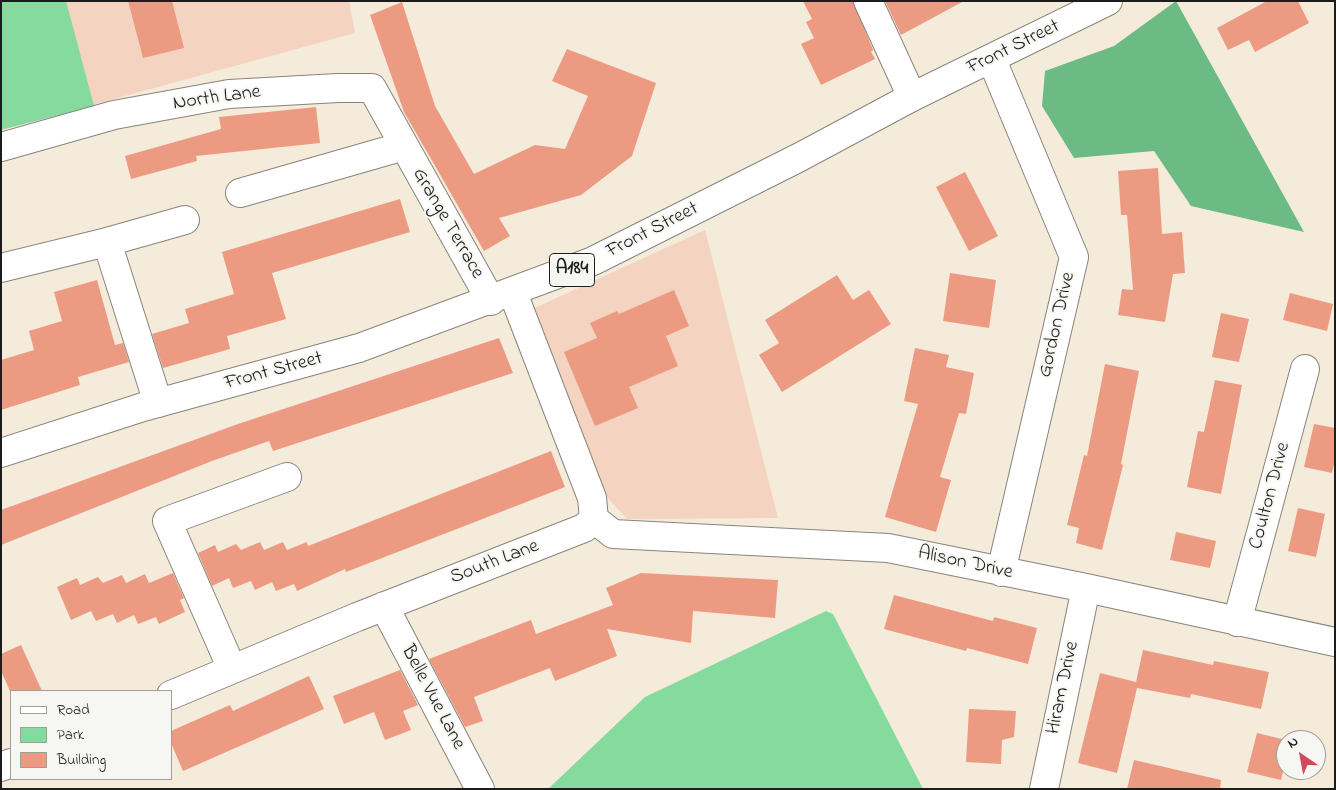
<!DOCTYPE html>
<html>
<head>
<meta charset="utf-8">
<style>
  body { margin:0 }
  #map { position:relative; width:1336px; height:790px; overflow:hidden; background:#f4ebdb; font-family:"Indie Flower",sans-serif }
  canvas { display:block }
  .frame { position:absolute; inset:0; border:2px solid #1c1c1c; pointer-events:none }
  .legend { position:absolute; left:10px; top:690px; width:162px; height:90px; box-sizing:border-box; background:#f6f6f2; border:1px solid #9f9f9c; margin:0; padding:6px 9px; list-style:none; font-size:15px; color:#1c1c1c }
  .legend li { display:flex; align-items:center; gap:10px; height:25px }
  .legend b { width:25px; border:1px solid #9f9f9c }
  .north { position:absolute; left:1276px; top:730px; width:50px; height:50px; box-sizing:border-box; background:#f6f6f2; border:1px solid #9f9f9c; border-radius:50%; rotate:327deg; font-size:14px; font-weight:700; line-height:20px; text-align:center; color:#1c1c1c }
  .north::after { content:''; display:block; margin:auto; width:18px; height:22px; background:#d1495b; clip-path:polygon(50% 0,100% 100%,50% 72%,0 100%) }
</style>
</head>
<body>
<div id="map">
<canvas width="1336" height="790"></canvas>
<div class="frame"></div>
<ul class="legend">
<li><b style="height:6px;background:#fff"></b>Road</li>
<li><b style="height:14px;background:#85db9e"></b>Park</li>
<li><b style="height:14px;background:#ec9b82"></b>Building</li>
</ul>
<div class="north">N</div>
</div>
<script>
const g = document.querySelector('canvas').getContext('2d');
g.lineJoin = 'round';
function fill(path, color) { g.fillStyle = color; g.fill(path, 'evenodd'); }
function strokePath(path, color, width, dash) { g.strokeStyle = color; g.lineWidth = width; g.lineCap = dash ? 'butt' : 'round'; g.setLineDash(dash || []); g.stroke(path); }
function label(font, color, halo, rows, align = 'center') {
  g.font = font + ' "Indie Flower",sans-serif'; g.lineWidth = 4; g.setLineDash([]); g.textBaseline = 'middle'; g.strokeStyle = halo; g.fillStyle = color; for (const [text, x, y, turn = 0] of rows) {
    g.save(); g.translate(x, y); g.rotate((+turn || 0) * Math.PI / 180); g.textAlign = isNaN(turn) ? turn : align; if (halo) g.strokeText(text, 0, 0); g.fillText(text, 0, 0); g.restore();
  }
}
const built = new Path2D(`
  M 1,1 L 349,1 L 355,33 L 1,130 Z
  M 705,230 L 778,518 L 627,519 L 598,487 L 528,311 Z`);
const green = new Path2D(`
  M 1,1 L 66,1 L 94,106 L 1,130 Z
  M 826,611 L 833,614 L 923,789 L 548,789 L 645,697 Z`);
const forest = new Path2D(`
  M 1176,1 L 1304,232 L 1191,206 L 1154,151 L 1074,158 L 1042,106 L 1045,71 L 1114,46 Z`);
const building = new Path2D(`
  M 128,1 L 172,1 L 184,48 L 143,58 Z
  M 803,1 L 853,1 L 873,50 L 871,52 L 875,59 L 821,85 L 801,44 L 814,38 L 806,22 L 812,19 Z
  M 885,1 L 964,1 L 901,35 Z
  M 1267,1 L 1298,1 L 1309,23 L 1255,52 L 1249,40 L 1228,50 L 1217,28 Z
  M 402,2 L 435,106 L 474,174 L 535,145 L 565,149 L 588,96 L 552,81 L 567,49 L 656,83 L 632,156 L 581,195 L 499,218 L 510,236 L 484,251 L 404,112 L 370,15 Z
  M 316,107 L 320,143 L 196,156 L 197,161 L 131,179 L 125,156 L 221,129 L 219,117 Z
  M 1158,168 L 1162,234 L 1182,232 L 1185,273 L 1173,274 L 1165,322 L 1118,315 L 1122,289 L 1133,290 L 1127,215 L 1121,215 L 1118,171 Z
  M 965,172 L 998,236 L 969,251 L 936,187 Z
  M 400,199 L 410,232 L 272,273 L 286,319 L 227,336 L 230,349 L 163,368 L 152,334 L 189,323 L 185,309 L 234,294 L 222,252 Z
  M 950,273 L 996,280 L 989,328 L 943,321 Z
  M 837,275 L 853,300 L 869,290 L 891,324 L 782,392 L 759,355 L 779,343 L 765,320 Z
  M 97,280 L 115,345 L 123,343 L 129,362 L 78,377 L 80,385 L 1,410 L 1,360 L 34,350 L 29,331 L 62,321 L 54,292 Z
  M 674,290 L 689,326 L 666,336 L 678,366 L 629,387 L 638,408 L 595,426 L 564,352 L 597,338 L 590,323 L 617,311 L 619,314 Z
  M 1290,293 L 1333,304 L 1327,331 L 1283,320 Z
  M 1221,313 L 1249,319 L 1239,362 L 1212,357 Z
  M 499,338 L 513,373 L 273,451 L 269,441 L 212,461 L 1,545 L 1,510 L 238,424 Z
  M 915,348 L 949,355 L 946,367 L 974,373 L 966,414 L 959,413 L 940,477 L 951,480 L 936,532 L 885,517 L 918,404 L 904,401 Z
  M 1105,364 L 1139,371 L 1121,464 L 1123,465 L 1102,550 L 1076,543 L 1079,528 L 1067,525 L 1084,455 L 1087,456 Z
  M 1215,380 L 1242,385 L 1221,494 L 1187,487 L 1198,431 L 1204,432 Z
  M 1314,424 L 1335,428 L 1335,459 L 1332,473 L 1304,467 Z
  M 551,451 L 565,487 L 346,572 L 345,569 L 297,591 L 294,584 L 276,591 L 272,582 L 255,590 L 251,581 L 233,588 L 229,578 L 212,586 L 198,553 L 215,545 L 218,552 L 236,544 L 241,550 L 260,542 L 264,550 L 283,542 L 287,550 L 307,542 L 308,546 Z
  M 1298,508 L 1325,514 L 1316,557 L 1288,551 Z
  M 1176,532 L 1216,541 L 1210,568 L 1170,560 Z
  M 173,573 L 184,598 L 180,600 L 185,612 L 159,624 L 156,617 L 138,624 L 134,615 L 117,623 L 113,614 L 96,621 L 91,611 L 71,620 L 57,587 L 77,578 L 80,585 L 98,577 L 103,583 L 122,575 L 126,583 L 145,574 L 149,583 Z
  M 641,573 L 778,580 L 775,618 L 693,611 L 691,643 L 607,629 L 617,656 L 555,681 L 550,668 L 474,697 L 483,721 L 465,727 L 429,659 L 531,620 L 536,634 L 613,605 L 606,588 Z
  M 894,595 L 993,621 L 994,617 L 1037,628 L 1028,664 L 967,648 L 966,651 L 884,629 Z
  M 21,645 L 42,691 L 10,691 L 1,671 L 1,654 Z
  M 1143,650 L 1213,665 L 1214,661 L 1269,672 L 1261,709 L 1191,694 L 1190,698 L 1137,688 L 1117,773 L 1078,763 L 1100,673 L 1136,682 Z
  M 400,670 L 418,705 L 403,711 L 411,730 L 385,740 L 374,712 L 344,724 L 333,696 Z
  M 309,676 L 324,709 L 183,771 L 171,743 L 171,731 L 230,705 L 233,711 Z
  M 969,709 L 1016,711 L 1014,737 L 1002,740 L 1001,764 L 966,762 Z
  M 1257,733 L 1286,740 L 1286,759 L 1281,780 L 1247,772 Z
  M 1134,760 L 1221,780 L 1220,789 L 1127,789 Z`);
const street = new Path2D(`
  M 868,1 L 912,97
  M 992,60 L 1074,257 L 1001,572
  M 1,147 L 114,115 L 229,94 L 338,88 L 372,88 L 491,301
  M 240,193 L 404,146
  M 107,242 L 185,220
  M 1,268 L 107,242 L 158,403
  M 594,519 L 613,534 L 888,548 L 1086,588 L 1335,642
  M 384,606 L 480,789
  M 1237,622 L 1305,369
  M 232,669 L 167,521 L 287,477
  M 171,695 L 357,617 L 584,528 L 594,519 L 592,498 L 513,293
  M 1,767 L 11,763
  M 1044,789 L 1086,588`);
const primary = new Path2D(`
  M 1,453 L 143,407 L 359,348 L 593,261 L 800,157 L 912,97 L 1108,1`);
const shields = [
  [572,270,45]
];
const shieldNames = [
  ["A184",572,270]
];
const streetNames = [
  ["Front Street",1014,48,-26],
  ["North Lane",217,99,-8],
  ["Grange Terrace",447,224,60],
  ["Front Street",653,231,-27],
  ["Gordon Drive",1058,325,-77],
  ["Front Street",274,372,-15],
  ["Coulton Drive",1271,496,-75],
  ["South Lane",495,563,-21],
  ["Alison Drive",965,564,12],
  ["Hiram Drive",1064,688,-78],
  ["Belle Vue Lane",432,698,62]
];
fill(built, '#f4d3c1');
fill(green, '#85db9e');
fill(forest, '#6cbb85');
fill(building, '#ec9b82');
strokePath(street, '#88847c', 30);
strokePath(primary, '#88847c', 30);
strokePath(street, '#fff', 28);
strokePath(primary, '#fff', 28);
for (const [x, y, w] of shields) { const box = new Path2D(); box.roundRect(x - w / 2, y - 16.5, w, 33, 4); g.fillStyle = '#f6f6f2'; g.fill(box); strokePath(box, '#1c1c1c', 1); }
label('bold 19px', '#1c1c1c', null, shieldNames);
label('20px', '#1c1c1c', '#f6f6f2', streetNames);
</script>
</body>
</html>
